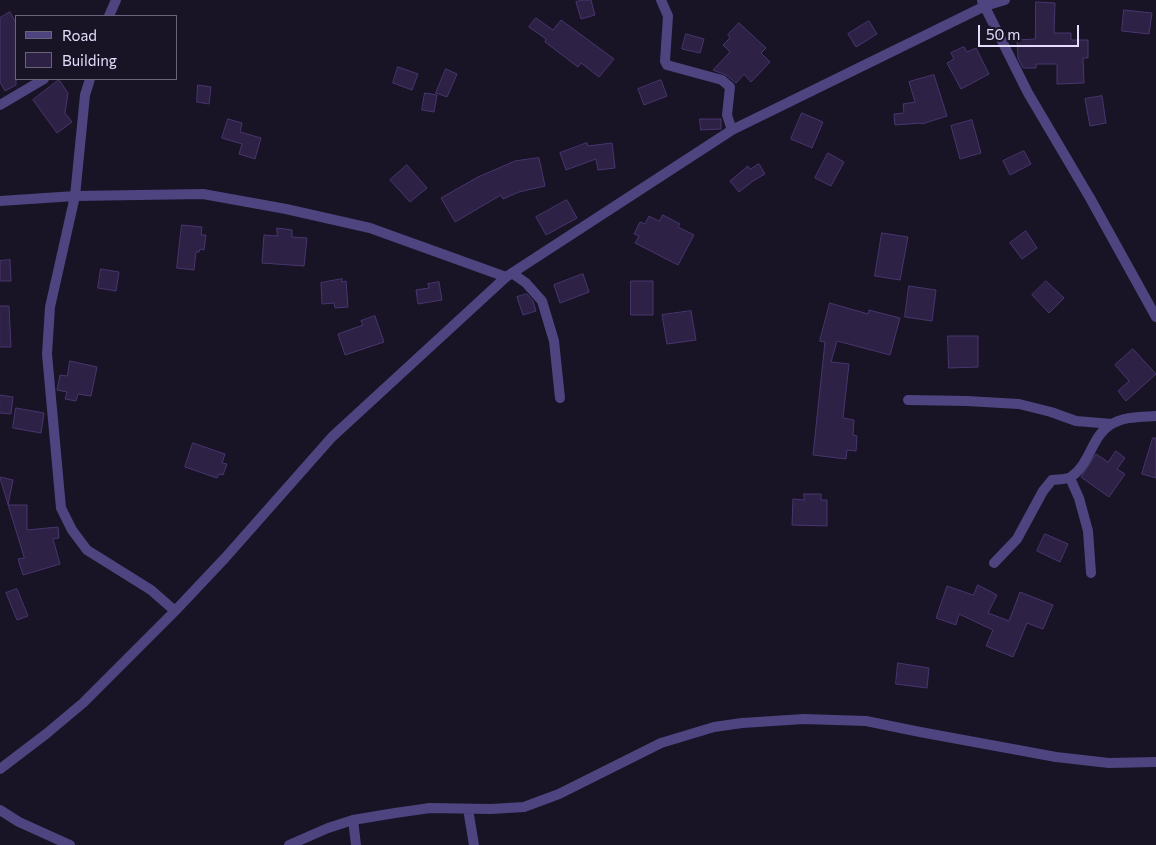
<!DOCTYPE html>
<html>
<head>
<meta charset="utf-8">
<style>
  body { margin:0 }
  #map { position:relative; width:1156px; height:845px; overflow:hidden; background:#191326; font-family:Commissioner,sans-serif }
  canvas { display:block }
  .legend { position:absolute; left:15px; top:15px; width:162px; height:65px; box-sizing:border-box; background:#191326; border:1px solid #6a647b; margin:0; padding:6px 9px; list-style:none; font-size:15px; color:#e4ddfb }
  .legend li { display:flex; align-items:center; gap:10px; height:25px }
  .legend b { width:25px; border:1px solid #6a647b }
  .scale { position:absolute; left:978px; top:25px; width:101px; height:22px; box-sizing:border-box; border:2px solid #e4ddfb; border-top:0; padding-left:6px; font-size:15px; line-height:18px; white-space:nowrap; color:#e4ddfb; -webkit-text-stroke:4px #191326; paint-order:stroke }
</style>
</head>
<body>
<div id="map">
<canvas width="1156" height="845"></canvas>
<ul class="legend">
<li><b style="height:6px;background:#4e447f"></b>Road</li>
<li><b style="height:14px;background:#2d2145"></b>Building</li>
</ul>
<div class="scale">50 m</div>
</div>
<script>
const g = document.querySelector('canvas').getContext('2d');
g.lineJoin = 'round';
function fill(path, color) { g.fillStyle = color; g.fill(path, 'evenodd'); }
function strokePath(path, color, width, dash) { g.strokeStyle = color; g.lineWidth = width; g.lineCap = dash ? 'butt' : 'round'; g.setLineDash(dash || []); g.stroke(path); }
const building = new Path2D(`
  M 584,0 L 591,0 L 595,15 L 581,19 L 576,2 Z
  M 1036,2 L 1055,3 L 1054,33 L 1071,33 L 1071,40 L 1088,40 L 1088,58 L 1083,58 L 1084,83 L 1057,84 L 1057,64 L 1036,64 L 1036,68 L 1023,68 L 1018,58 L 1017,40 L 1035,39 Z
  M 1124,10 L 1152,13 L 1149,34 L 1122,31 Z
  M 10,12 L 16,23 L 16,85 L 5,91 L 0,82 L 0,18 Z
  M 536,18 L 553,30 L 561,20 L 614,59 L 599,77 L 581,63 L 578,67 L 545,42 L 546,39 L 529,27 Z
  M 869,21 L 877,34 L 856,47 L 848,34 Z
  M 739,23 L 766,48 L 761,53 L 770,62 L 751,82 L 744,74 L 736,83 L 726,75 L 713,70 L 730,52 L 723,45 L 730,38 L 728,35 Z
  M 686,34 L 704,39 L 700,53 L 682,49 Z
  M 964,47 L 967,52 L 976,48 L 989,74 L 961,89 L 947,63 L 954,59 L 951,53 Z
  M 398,67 L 418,74 L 412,90 L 393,83 Z
  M 446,69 L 457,74 L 447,97 L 436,93 Z
  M 934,75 L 947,116 L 922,124 L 921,123 L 895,125 L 894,114 L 904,113 L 903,104 L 915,102 L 909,82 Z
  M 59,80 L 68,93 L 65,113 L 72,122 L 57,133 L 33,100 Z
  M 661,80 L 667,96 L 644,105 L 638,89 Z
  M 198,85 L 211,87 L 209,104 L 197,102 Z
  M 425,93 L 437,95 L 434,112 L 422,110 Z
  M 1102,96 L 1106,123 L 1090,126 L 1085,99 Z
  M 802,113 L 823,122 L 812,148 L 791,139 Z
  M 228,119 L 242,123 L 240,132 L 261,138 L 255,159 L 239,154 L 242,144 L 222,138 Z
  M 700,119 L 721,119 L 721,129 L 701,130 Z
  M 972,120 L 981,153 L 960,159 L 951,126 Z
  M 587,143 L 588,146 L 612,143 L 615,168 L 598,170 L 596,159 L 566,170 L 560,153 Z
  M 1024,151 L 1031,164 L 1010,175 L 1003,161 Z
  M 828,153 L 844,162 L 831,186 L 815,178 Z
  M 539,158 L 545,186 L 519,192 L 503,199 L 501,195 L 455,222 L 441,198 L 478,177 L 515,161 Z
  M 759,164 L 765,174 L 753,181 L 739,192 L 730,181 L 748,166 L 750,169 Z
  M 407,165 L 427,188 L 410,202 L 390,180 Z
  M 567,200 L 577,218 L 546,235 L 536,217 Z
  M 663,215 L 680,224 L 678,227 L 694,235 L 678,265 L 635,243 L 639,236 L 634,234 L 640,222 L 645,224 L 649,216 L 659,221 Z
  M 182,225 L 202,227 L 201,235 L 206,235 L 204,250 L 200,249 L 199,252 L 196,252 L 194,270 L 177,268 Z
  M 277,228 L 292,230 L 292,237 L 307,238 L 304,266 L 262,263 L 264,235 L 277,236 Z
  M 1026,231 L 1037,248 L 1022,259 L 1010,243 Z
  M 882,233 L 908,237 L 900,280 L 875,276 Z
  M 10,260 L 11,281 L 0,281 L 0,261 Z
  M 101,269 L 119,272 L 116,291 L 98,288 Z
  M 583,274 L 589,292 L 560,303 L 554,285 Z
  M 342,279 L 342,282 L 346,281 L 348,307 L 335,308 L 334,303 L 322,304 L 321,283 Z
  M 631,281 L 653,281 L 653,315 L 631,315 Z
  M 1046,281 L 1064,298 L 1049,313 L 1032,295 Z
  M 439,282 L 442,300 L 418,304 L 416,290 L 429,288 L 428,284 Z
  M 909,286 L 936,290 L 932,321 L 905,317 Z
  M 527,294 L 533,301 L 536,311 L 523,315 L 517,297 Z
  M 830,303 L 868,314 L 869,310 L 900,318 L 890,355 L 837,341 L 831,362 L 849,364 L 843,418 L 854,420 L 853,435 L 857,436 L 856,451 L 847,450 L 846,459 L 813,455 L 825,342 L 820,341 Z
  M 0,306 L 9,306 L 11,347 L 0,347 Z
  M 691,311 L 696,340 L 667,344 L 662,315 Z
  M 375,316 L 384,342 L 345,355 L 338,334 L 363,325 L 361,321 Z
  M 948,336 L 978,336 L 978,367 L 949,368 Z
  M 1133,349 L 1156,374 L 1126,401 L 1118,391 L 1129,381 L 1115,365 Z
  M 70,361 L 97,367 L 91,396 L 78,394 L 76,401 L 65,399 L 67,392 L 57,390 L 60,375 L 67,376 Z
  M 0,395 L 13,397 L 11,414 L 0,413 Z
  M 16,408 L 44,413 L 41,433 L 13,428 Z
  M 1153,438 L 1156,438 L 1156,478 L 1142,474 Z
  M 193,443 L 225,454 L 222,463 L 227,464 L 223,475 L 219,474 L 217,478 L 185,467 Z
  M 1116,451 L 1125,458 L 1117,469 L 1125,474 L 1109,497 L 1081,477 L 1096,454 L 1108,462 Z
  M 0,477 L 13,480 L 8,505 L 27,505 L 27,530 L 58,527 L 59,538 L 53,539 L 60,564 L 23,575 L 18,559 L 24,558 Z
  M 804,494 L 821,494 L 821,500 L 827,500 L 827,526 L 792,525 L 793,499 L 804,500 Z
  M 1045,534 L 1068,544 L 1060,562 L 1037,551 Z
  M 978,585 L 997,595 L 988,613 L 1009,621 L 1020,592 L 1053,605 L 1043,629 L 1027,623 L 1013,657 L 986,646 L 993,630 L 959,614 L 956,625 L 936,618 L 947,586 L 973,595 Z
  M 17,589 L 28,616 L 17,620 L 6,593 Z
  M 898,663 L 929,668 L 927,688 L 896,684 Z`);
const street = new Path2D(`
  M 661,0 L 668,16 L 665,61 L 667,65 L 722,80 L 730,87 L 727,115 L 732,130
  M 982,1 L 1028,93 L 1090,198 L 1156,317
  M 109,16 L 116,0
  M 90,79 L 85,95 L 75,196 L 50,307 L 47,354 L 61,508 L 72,530 L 87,550 L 151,590 L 175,611
  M 0,105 L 44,79
  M 0,201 L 75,196 L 203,194 L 286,209 L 370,228 L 506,277
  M 512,273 L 526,283 L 542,301 L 554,341 L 560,398
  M 908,400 L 967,401 L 1019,404 L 1051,412 L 1076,421 L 1112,424
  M 1070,478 L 1079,498 L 1088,531 L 1091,573
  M 994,563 L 1017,539 L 1043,491 L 1052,480 C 1057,479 1066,480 1071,477 C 1090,464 1092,436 1110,425 C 1124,416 1141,417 1156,416
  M 0,769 L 46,734 L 83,703 L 175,611 L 225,558 L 332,437 L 506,277 L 732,130 L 985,6 L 1005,0
  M 468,809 L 474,845
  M 0,810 L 19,822 L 70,845
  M 353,820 L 356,845
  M 289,845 L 328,828 L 353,820 L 395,813 L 430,808 L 491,809 L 524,807 L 559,794 L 661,743 L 714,727 L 742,723 L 804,719 L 866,721 L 920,732 L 1056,757 L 1109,763 L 1156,762`);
fill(building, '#2d2145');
strokePath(building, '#48366e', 1);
strokePath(street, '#4e447f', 10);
</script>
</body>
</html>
